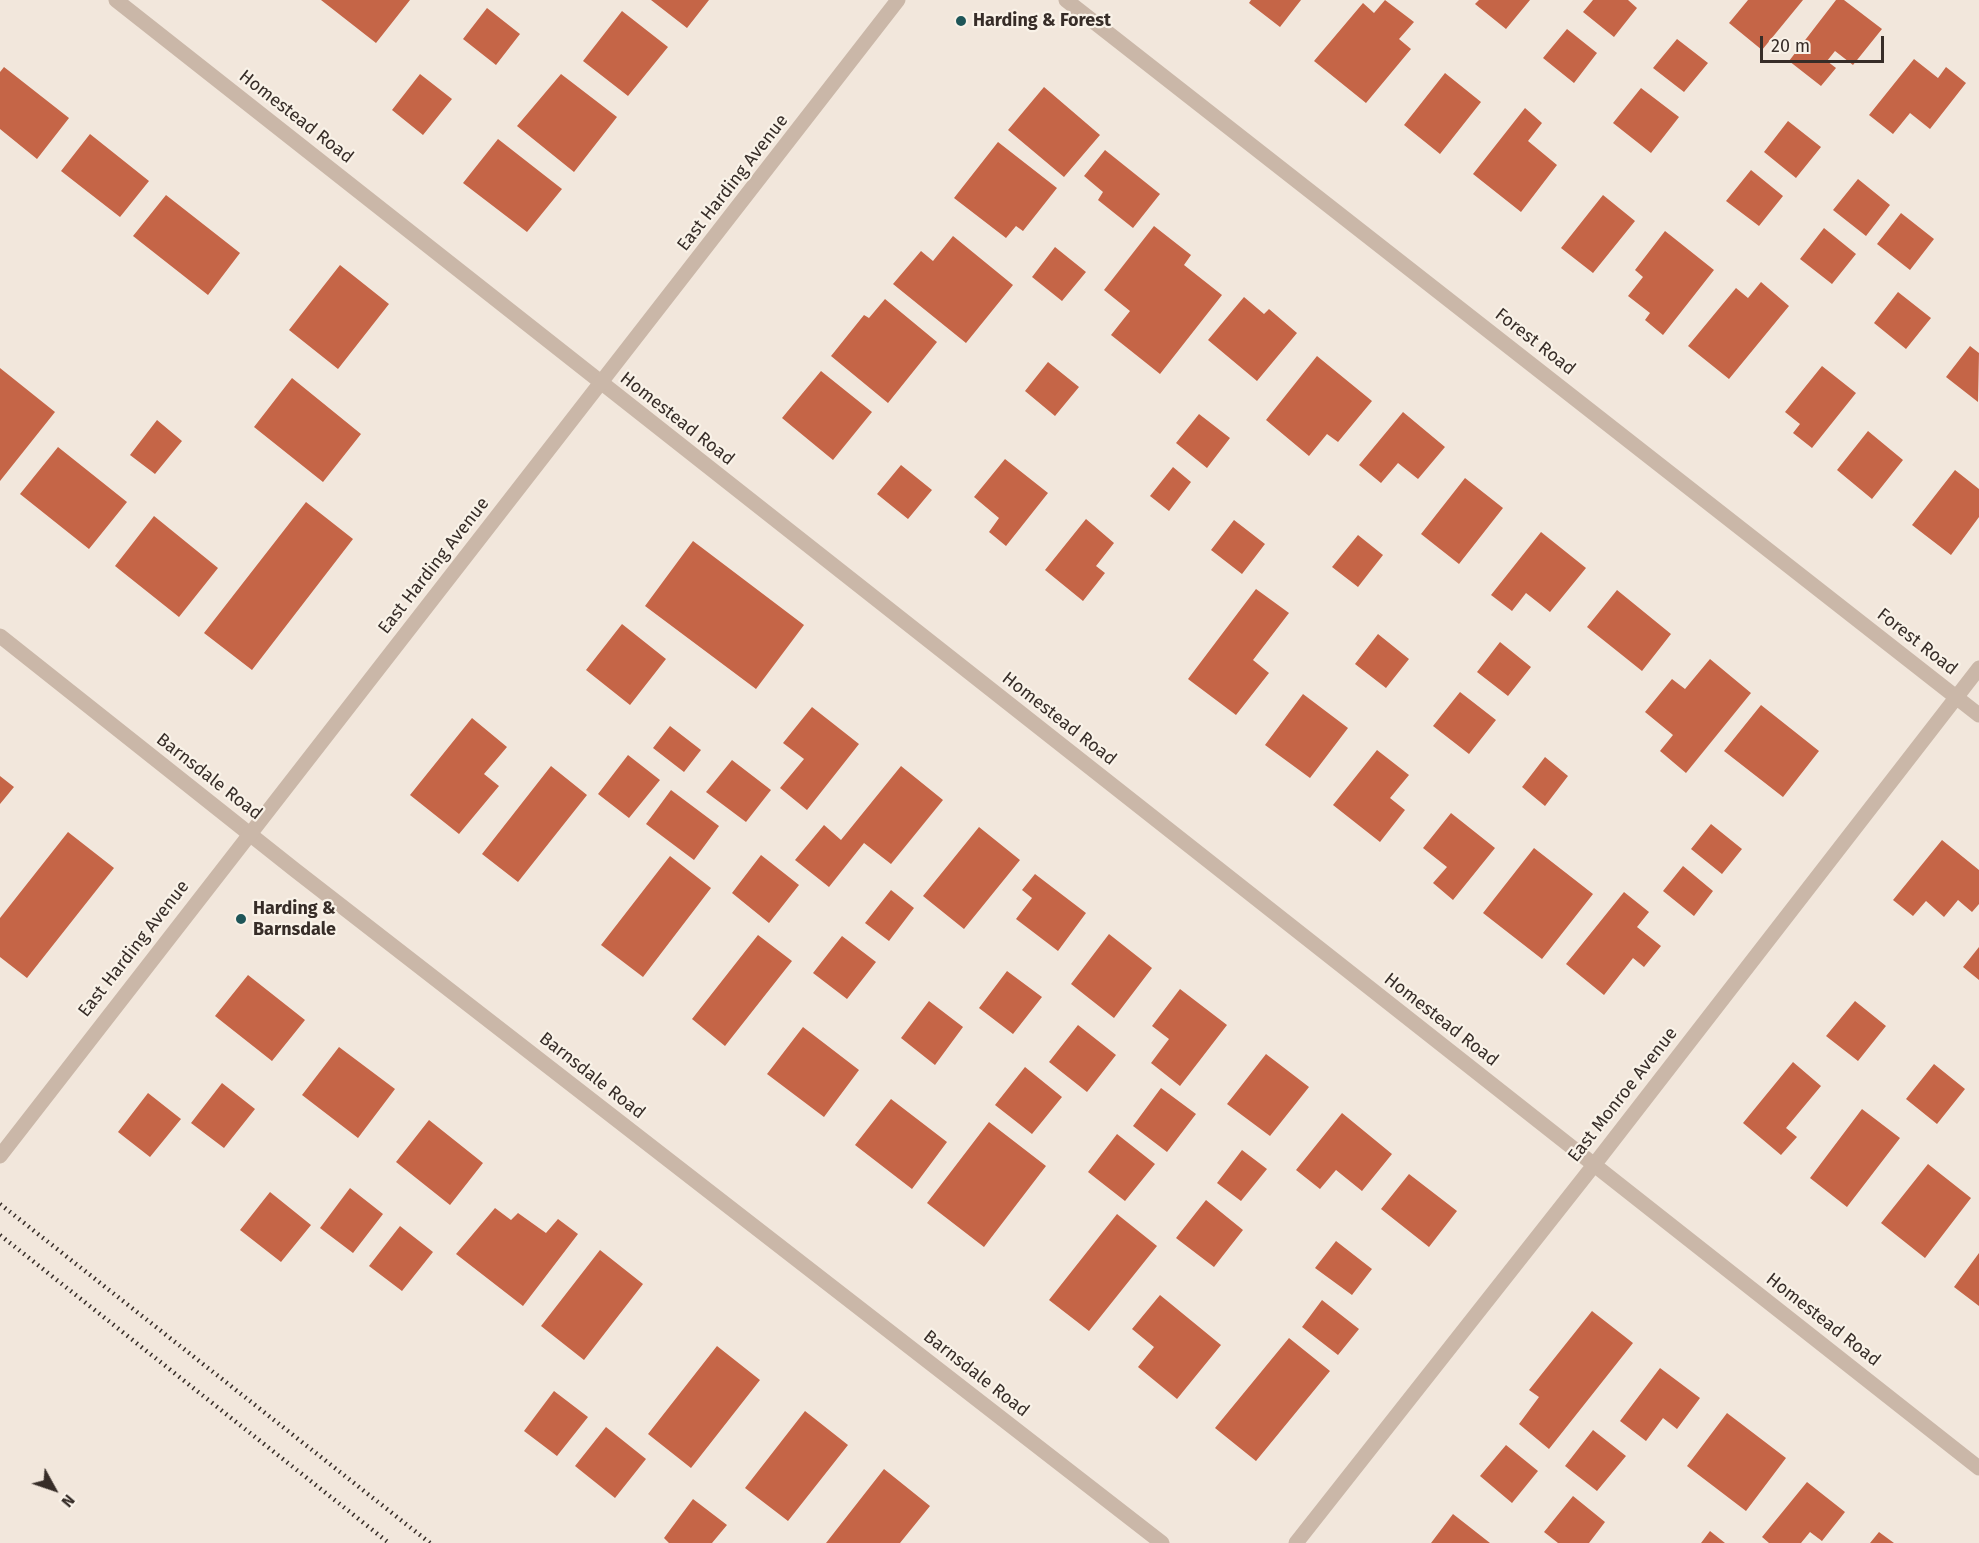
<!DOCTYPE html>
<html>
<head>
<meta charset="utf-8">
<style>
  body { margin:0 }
  #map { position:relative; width:1979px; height:1543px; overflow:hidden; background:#f2e7dc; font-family:"Fira Sans",sans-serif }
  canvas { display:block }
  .north { position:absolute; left:24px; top:1459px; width:60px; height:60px; -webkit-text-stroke:4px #f9f2e8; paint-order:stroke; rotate:130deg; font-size:16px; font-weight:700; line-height:24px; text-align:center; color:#372d28 }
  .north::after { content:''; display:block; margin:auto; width:21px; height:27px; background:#372d28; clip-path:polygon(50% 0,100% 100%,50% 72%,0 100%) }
  .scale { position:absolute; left:1760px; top:36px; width:124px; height:27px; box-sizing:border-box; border:3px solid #372d28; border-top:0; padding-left:8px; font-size:18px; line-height:21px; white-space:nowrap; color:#372d28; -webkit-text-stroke:4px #f9f2e8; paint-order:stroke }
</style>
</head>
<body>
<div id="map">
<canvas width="1979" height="1543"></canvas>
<div class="north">N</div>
<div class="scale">20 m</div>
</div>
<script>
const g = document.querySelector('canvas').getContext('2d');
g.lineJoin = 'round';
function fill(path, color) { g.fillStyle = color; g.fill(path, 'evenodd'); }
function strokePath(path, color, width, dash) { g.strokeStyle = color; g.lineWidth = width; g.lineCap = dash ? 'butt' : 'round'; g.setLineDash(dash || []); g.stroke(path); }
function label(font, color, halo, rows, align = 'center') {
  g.font = font + ' "Fira Sans",sans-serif'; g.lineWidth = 4.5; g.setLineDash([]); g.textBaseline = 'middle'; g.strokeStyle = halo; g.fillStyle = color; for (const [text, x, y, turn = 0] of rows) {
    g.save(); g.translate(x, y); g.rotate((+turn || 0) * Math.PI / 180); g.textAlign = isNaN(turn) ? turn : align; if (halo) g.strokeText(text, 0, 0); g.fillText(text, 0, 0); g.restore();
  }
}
const building = new Path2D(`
  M 321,0 L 410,0 L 376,43 Z
  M 651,0 L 709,0 L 687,28 Z
  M 1251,0 L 1301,0 L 1280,27 L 1249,3 Z
  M 1385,0 L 1414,22 L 1399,39 L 1411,49 L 1366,103 L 1314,61 L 1363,3 L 1374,13 Z
  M 1479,0 L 1530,0 L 1506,29 L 1475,4 Z
  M 1593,0 L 1628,0 L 1637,8 L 1614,37 L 1583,12 Z
  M 1748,0 L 1803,0 L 1762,50 L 1729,23 Z
  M 1836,0 L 1844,0 L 1882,29 L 1853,65 L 1835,51 L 1827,61 L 1836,68 L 1821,86 L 1789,61 Z
  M 487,8 L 520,34 L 496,65 L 463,39 Z
  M 622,11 L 668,47 L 628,96 L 583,61 Z
  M 1567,29 L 1597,53 L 1574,83 L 1543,58 Z
  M 1677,39 L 1708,63 L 1684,92 L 1653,68 Z
  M 1914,59 L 1938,78 L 1946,67 L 1966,83 L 1930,129 L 1910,113 L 1893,134 L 1869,115 Z
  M 4,67 L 69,118 L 37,159 L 0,129 L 0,72 Z
  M 1445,73 L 1481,102 L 1440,154 L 1404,125 Z
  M 420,74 L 452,99 L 423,135 L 392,110 Z
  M 561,74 L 617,117 L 574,172 L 517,126 Z
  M 1044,87 L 1100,135 L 1064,177 L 1008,130 Z
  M 1641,88 L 1679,117 L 1651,153 L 1613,123 Z
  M 1525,108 L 1542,123 L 1528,141 L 1557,165 L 1521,212 L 1473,174 Z
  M 1788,121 L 1821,147 L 1796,178 L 1764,152 Z
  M 90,134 L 149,181 L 120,217 L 61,171 Z
  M 498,139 L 562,189 L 527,232 L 463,183 Z
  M 998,142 L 1057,188 L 1023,231 L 1016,226 L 1006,238 L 954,198 Z
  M 1105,150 L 1160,194 L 1133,228 L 1098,200 L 1103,192 L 1084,176 Z
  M 1751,170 L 1783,196 L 1759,226 L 1726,201 Z
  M 1858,179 L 1890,205 L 1866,236 L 1833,210 Z
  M 166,195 L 240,253 L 208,295 L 133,236 Z
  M 1603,195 L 1635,221 L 1593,273 L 1561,248 Z
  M 1901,213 L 1934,239 L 1910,270 L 1877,244 Z
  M 1154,226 L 1191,255 L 1184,265 L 1222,295 L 1160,374 L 1111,335 L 1130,311 L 1104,290 Z
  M 1824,228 L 1856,254 L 1832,284 L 1800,259 Z
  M 1665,231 L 1714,270 L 1663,335 L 1645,320 L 1650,313 L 1628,296 L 1643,277 L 1635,270 Z
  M 953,236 L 1013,285 L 966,343 L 893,284 L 921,251 L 933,261 Z
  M 1055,247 L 1086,272 L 1062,301 L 1032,277 Z
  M 340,265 L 389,304 L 338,369 L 289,330 Z
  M 1761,282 L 1789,306 L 1729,379 L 1688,346 L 1736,288 L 1748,298 Z
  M 1898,292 L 1931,318 L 1906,349 L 1874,323 Z
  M 1244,297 L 1264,314 L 1269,309 L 1297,333 L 1257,381 L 1208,340 Z
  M 885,299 L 937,342 L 888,403 L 831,356 L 864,315 L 869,318 Z
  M 1970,346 L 1979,353 L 1978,402 L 1946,377 Z
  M 1317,356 L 1372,401 L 1338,442 L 1327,434 L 1309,456 L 1266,420 Z
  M 1048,362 L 1079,387 L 1055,416 L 1025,391 Z
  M 1822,366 L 1856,393 L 1812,448 L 1793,433 L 1800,424 L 1785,412 Z
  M 0,368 L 55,412 L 0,481 Z
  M 821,371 L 872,412 L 833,460 L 782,418 Z
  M 292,378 L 361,434 L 323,482 L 254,427 Z
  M 1403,412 L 1445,447 L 1418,479 L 1398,463 L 1381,483 L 1359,465 Z
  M 1199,414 L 1230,438 L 1207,468 L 1176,443 Z
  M 157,420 L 182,441 L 155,474 L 130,455 Z
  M 1868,431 L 1903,460 L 1872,499 L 1837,470 Z
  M 58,447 L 127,502 L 89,549 L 20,494 Z
  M 1005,459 L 1048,493 L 1006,546 L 989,532 L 999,518 L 974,497 Z
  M 901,465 L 932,490 L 908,519 L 877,494 Z
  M 1173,467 L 1191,482 L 1169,511 L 1150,496 Z
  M 1955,470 L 1979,489 L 1979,517 L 1951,555 L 1912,525 Z
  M 1465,478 L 1503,508 L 1459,564 L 1421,534 Z
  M 306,502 L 353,539 L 252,670 L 204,633 Z
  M 154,516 L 218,568 L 179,617 L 115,566 Z
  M 1086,519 L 1114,543 L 1096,566 L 1105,573 L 1083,601 L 1045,570 Z
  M 1234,520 L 1265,544 L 1242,574 L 1211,550 Z
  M 1541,532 L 1586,568 L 1550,612 L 1526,593 L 1512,611 L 1491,595 Z
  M 1358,535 L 1383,555 L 1358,587 L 1332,567 Z
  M 693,541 L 804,625 L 756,689 L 645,606 Z
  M 1256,589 L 1289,613 L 1253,660 L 1269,673 L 1236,715 L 1188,679 Z
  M 1617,590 L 1671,634 L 1642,671 L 1587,627 Z
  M 622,624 L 666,659 L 630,705 L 586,670 Z
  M 1378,634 L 1409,659 L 1386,688 L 1355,664 Z
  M 1500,642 L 1531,667 L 1508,696 L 1477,672 Z
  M 1710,659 L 1751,693 L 1686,773 L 1660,751 L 1673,735 L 1645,712 L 1672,679 L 1685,689 Z
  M 1460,692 L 1496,720 L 1469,754 L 1433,726 Z
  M 1303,694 L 1348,728 L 1310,778 L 1265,745 Z
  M 1761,705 L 1819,751 L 1783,797 L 1724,751 Z
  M 812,707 L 859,744 L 807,810 L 780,788 L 804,759 L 783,743 Z
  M 472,718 L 507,747 L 484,774 L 499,786 L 459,834 L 410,795 Z
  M 670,726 L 701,750 L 684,772 L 653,748 Z
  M 1377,750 L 1409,775 L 1390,798 L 1405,810 L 1380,842 L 1333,805 Z
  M 628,755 L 660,780 L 629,818 L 598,794 Z
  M 1545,757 L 1568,776 L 1545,806 L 1522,787 Z
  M 732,760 L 771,790 L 746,822 L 706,792 Z
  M 551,766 L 587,795 L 518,882 L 482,854 Z
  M 901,766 L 943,800 L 891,864 L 864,843 L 829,887 L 795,860 L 824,825 L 841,840 Z
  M 0,776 L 14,787 L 0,804 Z
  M 671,790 L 719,826 L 694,860 L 646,824 Z
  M 1451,813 L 1495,848 L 1453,900 L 1433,883 L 1447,867 L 1423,848 Z
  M 1711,824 L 1742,849 L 1722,874 L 1691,849 Z
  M 979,827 L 1020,860 L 964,929 L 923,896 Z
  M 68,832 L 114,868 L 27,978 L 0,957 L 0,918 Z
  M 1942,840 L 1979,870 L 1979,904 L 1972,912 L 1958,900 L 1944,917 L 1926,901 L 1913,916 L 1893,900 Z
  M 1534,848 L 1593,894 L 1542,959 L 1483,913 Z
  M 761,855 L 799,885 L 769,923 L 732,893 Z
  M 670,856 L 711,888 L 643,977 L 601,945 Z
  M 1683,866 L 1713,891 L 1694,916 L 1663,891 Z
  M 1035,874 L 1086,913 L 1058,951 L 1016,919 L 1032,898 L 1022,890 Z
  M 891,890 L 914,908 L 889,941 L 865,923 Z
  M 1624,892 L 1649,912 L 1637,927 L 1661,946 L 1644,967 L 1633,958 L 1604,995 L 1566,964 Z
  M 1109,934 L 1152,968 L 1114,1018 L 1071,984 Z
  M 758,935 L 792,961 L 725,1046 L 692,1019 Z
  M 842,936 L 876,962 L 847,999 L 813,973 Z
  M 1979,947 L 1979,980 L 1963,967 Z
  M 1007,971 L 1042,997 L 1013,1034 L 979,1008 Z
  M 248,975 L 305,1020 L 272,1061 L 215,1016 Z
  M 1180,989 L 1227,1025 L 1180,1086 L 1151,1063 L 1169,1039 L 1152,1026 Z
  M 929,1001 L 963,1027 L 935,1065 L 901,1038 Z
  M 1855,1001 L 1886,1026 L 1858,1061 L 1826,1036 Z
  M 1078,1025 L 1116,1055 L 1087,1092 L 1049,1062 Z
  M 803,1027 L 859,1070 L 824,1117 L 767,1074 Z
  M 339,1047 L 395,1089 L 358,1138 L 302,1095 Z
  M 1266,1054 L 1309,1087 L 1270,1136 L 1227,1104 Z
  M 1793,1062 L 1821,1086 L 1786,1128 L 1797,1137 L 1781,1155 L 1743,1123 Z
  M 1934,1064 L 1965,1089 L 1937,1124 L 1906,1099 Z
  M 1025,1067 L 1062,1097 L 1032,1134 L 995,1105 Z
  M 222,1083 L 255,1109 L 224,1148 L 191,1123 Z
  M 1161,1088 L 1196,1114 L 1167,1152 L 1133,1126 Z
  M 148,1093 L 181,1119 L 150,1157 L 118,1132 Z
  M 891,1099 L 947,1142 L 912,1189 L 855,1145 Z
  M 1862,1109 L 1900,1138 L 1847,1207 L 1810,1178 Z
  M 1342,1113 L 1392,1154 L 1362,1191 L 1336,1170 L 1320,1189 L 1296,1170 Z
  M 429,1120 L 483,1163 L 450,1205 L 396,1162 Z
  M 989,1122 L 1046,1166 L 984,1247 L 927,1203 Z
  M 1117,1134 L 1155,1164 L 1125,1201 L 1088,1172 Z
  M 1242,1150 L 1267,1169 L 1241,1201 L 1217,1183 Z
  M 1928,1164 L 1971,1198 L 1925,1258 L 1881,1223 Z
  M 1409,1174 L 1457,1211 L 1429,1247 L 1381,1209 Z
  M 350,1188 L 383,1214 L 353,1253 L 320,1228 Z
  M 270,1192 L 311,1225 L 281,1262 L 240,1230 Z
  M 1206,1200 L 1243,1230 L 1214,1267 L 1176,1238 Z
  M 495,1208 L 511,1220 L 518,1213 L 546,1233 L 558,1219 L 578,1234 L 523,1306 L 456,1254 Z
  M 1117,1214 L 1157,1246 L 1089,1331 L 1049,1300 Z
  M 400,1226 L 433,1252 L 402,1291 L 369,1266 Z
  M 1336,1241 L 1372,1269 L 1352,1295 L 1315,1268 Z
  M 600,1250 L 643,1284 L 584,1360 L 541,1326 Z
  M 1979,1253 L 1979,1306 L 1954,1287 Z
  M 1160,1295 L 1221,1345 L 1177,1399 L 1138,1367 L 1154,1347 L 1132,1329 Z
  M 1322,1300 L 1359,1329 L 1338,1355 L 1302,1327 Z
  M 1592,1311 L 1633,1343 L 1549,1449 L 1519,1424 L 1539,1397 L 1529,1390 Z
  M 1289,1338 L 1330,1371 L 1256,1461 L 1215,1428 Z
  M 717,1346 L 760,1380 L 691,1468 L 648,1434 Z
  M 1660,1368 L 1700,1398 L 1677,1429 L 1663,1418 L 1646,1441 L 1620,1421 Z
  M 554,1391 L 588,1417 L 557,1456 L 524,1431 Z
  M 805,1411 L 848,1445 L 788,1521 L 745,1488 Z
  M 1727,1413 L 1786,1458 L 1746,1511 L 1687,1466 Z
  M 606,1427 L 646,1459 L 615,1498 L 575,1466 Z
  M 1593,1430 L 1626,1456 L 1597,1491 L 1565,1466 Z
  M 1506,1445 L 1538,1471 L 1512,1503 L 1480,1476 Z
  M 884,1469 L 930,1506 L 900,1543 L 826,1543 Z
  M 1807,1482 L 1845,1512 L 1822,1541 L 1810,1532 L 1801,1543 L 1769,1543 L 1762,1537 Z
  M 1573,1496 L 1605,1522 L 1589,1543 L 1558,1543 L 1544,1532 Z
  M 693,1499 L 727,1525 L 712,1543 L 669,1543 L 664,1538 Z
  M 1453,1514 L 1490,1543 L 1431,1543 Z
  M 1710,1531 L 1725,1543 L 1701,1543 Z
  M 1879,1532 L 1894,1543 L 1870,1543 Z`);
const minor = new Path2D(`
  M 116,0 L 1979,1468
  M 1066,0 L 1979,715
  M 0,636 L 295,870 L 1162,1543
  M 1296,1543 L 1594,1165 L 1979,668`);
const tertiary = new Path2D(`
  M 0,1156 C 297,769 601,387 898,0`);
const rail = new Path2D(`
  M 0,1204 L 430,1543
  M 0,1235 L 389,1543`);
const markers = [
  [961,21,6,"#1e5558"],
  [241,919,6,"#1e5558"]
];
const poiNames = [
  ["Harding & Forest",973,21],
  ["Harding &",253,909],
  ["Barnsdale",253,930]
];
const streetNames = [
  ["Homestead Road",296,117,38],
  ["East Harding Avenue",733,183,-52],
  ["Forest Road",1535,342,38],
  ["Homestead Road",677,419,38],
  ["East Harding Avenue",434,566,-52],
  ["Forest Road",1917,642,38],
  ["Homestead Road",1059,719,38],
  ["Barnsdale Road",209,777,38],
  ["East Harding Avenue",134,949,-52],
  ["Homestead Road",1441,1020,38],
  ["Barnsdale Road",592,1076,38],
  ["East Monroe Avenue",1623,1095,-52],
  ["Homestead Road",1823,1320,38],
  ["Barnsdale Road",976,1374,38]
];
fill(building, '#c56547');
strokePath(minor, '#cab7a8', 15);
strokePath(tertiary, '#cab7a8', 15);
strokePath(rail, '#372d28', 4.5, [1.5, 4.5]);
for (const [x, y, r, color] of markers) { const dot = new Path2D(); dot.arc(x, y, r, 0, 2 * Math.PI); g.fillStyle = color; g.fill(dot); strokePath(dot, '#f9f2e8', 2); }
label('bold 18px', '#372d28', '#f9f2e8', poiNames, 'left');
label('18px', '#372d28', '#f9f2e8', streetNames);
</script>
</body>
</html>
